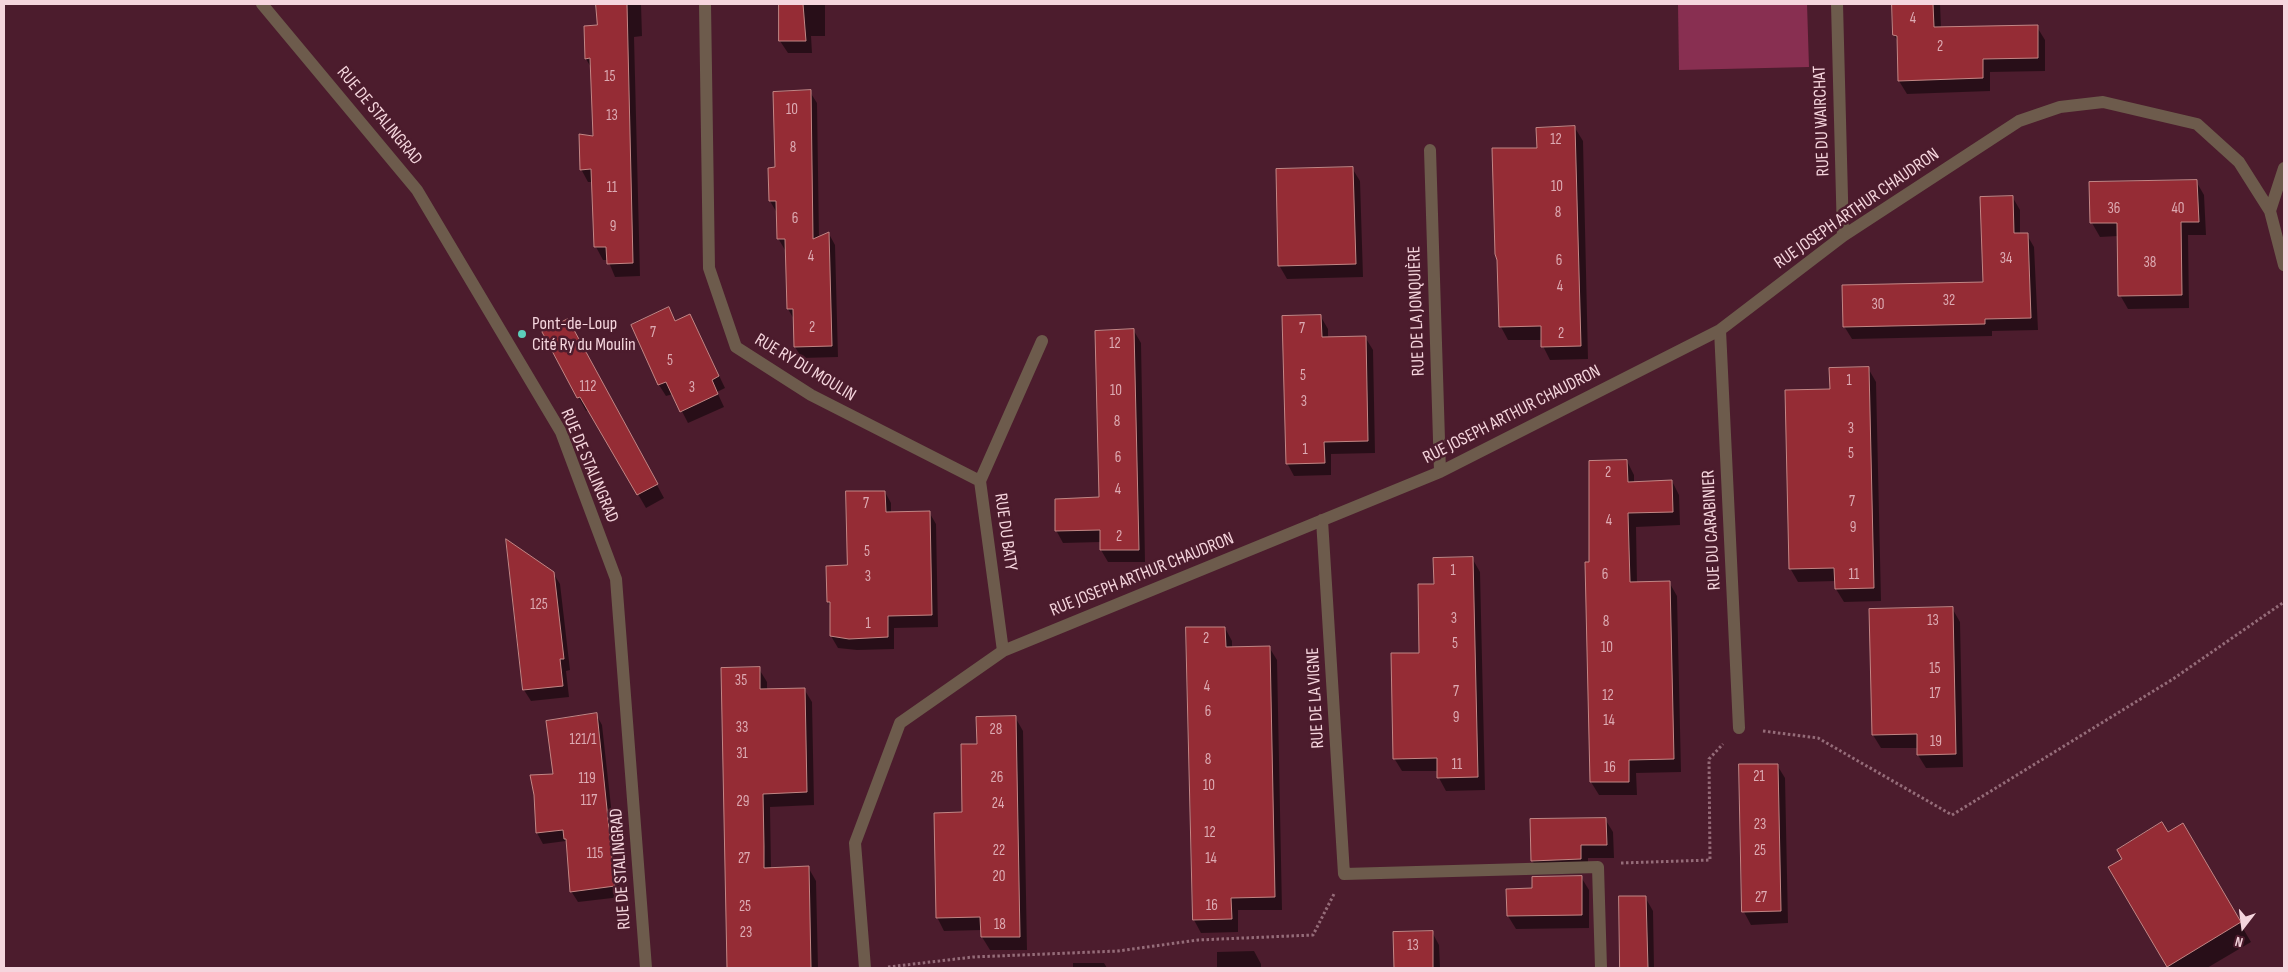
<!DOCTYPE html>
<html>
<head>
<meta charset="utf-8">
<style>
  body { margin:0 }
  #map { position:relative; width:2288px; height:972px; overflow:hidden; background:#4c1c2d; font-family:"Sofia Sans Condensed",sans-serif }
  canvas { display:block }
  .frame { position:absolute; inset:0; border:5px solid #f5d5dd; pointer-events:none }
  .north { position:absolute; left:2218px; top:902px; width:50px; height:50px; -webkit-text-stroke:4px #4c1c2d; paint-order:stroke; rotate:195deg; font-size:14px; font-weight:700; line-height:20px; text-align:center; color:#f5d5dd }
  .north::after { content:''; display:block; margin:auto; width:18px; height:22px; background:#f5d5dd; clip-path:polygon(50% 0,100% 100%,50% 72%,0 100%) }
</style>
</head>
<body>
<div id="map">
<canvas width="2288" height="972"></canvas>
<div class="frame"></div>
<div class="north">N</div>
</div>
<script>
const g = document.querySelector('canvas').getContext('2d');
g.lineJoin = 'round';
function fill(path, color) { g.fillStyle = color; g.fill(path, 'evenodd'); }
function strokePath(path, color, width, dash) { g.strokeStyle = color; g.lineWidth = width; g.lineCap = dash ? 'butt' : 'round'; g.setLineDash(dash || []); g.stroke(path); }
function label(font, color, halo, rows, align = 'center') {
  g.font = font + ' "Sofia Sans Condensed",sans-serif'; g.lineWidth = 5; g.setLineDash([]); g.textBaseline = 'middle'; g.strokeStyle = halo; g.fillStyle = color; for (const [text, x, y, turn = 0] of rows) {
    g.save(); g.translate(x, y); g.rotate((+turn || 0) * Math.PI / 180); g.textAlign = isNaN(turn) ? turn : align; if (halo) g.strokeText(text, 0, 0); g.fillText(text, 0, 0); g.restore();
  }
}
const green = new Path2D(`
  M 1678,4 L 1807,4 L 1809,67 L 1679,70 Z`);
const shadow = new Path2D(`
  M 597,4 L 641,4 L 642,36 L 634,37 L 640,276 L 615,277 L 608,260 L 603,260 L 596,247 L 593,182 L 588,182 L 581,169 L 594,137 L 592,69 L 586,59 L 598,26 Z
  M 780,4 L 825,4 L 825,36 L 811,36 L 812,53 L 788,53 L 780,41 Z
  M 1893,4 L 1940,4 L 1941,28 L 2037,27 L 2045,40 L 2045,71 L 1990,72 L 1990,91 L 1907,94 L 1899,81 L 1899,44 L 1894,35 Z
  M 810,92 L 817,103 L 819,238 L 829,234 L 835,245 L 838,357 L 802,358 L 795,347 L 795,321 L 788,309 L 787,250 L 785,250 L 778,238 L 777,213 L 770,201 L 776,168 Z
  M 1575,128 L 1583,141 L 1588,359 L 1550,360 L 1543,346 L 1542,340 L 1508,340 L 1501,327 L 1538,150 Z
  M 1352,168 L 1360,181 L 1363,277 L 1287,279 L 1279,265 Z
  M 2196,181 L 2204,195 L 2206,235 L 2188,235 L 2189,308 L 2128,309 L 2120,295 L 2118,236 L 2100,237 L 2092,223 L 2090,183 Z
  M 2013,198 L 2020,210 L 2020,235 L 2027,235 L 2034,247 L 2038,330 L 1992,331 L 1992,336 L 1852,339 L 1844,326 L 1984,283 Z
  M 668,309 L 676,322 L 696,328 L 725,388 L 717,392 L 724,407 L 688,423 L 673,394 L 666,396 L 659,385 Z
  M 1321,317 L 1328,329 L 1328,338 L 1365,337 L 1373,350 L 1375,453 L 1331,454 L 1331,475 L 1294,476 L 1287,463 Z
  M 1134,331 L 1141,343 L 1145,562 L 1108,562 L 1101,550 L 1101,542 L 1063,543 L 1056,530 L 1100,499 Z
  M 544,333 L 575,334 L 664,498 L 646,508 L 589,410 L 586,411 Z
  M 1868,368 L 1876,382 L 1881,601 L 1844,602 L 1836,589 L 1836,581 L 1798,582 L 1790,568 L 1831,390 Z
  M 1627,461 L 1634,475 L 1634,483 L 1672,481 L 1679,495 L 1680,525 L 1636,527 L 1637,583 L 1669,582 L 1677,596 L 1681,772 L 1636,773 L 1637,795 L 1599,795 L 1591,782 L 1590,563 Z
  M 885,492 L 891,503 L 891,513 L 929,512 L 936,524 L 938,627 L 894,628 L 894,649 L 857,650 L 838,648 L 831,636 L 831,608 L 828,602 L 849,566 Z
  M 508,542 L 553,573 L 560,584 L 570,670 L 566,671 L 569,697 L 531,701 L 524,690 Z
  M 1472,558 L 1480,572 L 1485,790 L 1446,791 L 1439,778 L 1439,771 L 1402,771 L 1394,758 L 1420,654 Z
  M 1952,608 L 1960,622 L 1963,767 L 1926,768 L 1918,755 L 1918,748 L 1881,748 L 1873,735 Z
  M 1225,628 L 1232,641 L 1232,648 L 1269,647 L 1277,660 L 1282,910 L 1238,910 L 1238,932 L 1201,933 L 1194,920 Z
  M 722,669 L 759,669 L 767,682 L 767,690 L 804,689 L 812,702 L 814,805 L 770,807 L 771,869 L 808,867 L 816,881 L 818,968 L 728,968 Z
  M 596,714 L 602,725 L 621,897 L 578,902 L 571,891 L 566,841 L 543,844 L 537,833 L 535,795 L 555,775 Z
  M 1015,717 L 1023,731 L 1027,950 L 990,950 L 982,937 L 982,930 L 944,931 L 937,917 L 964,813 L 978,745 Z
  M 1777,765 L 1785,778 L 1788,923 L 1751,925 L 1744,912 L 1740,766 Z
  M 1605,819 L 1613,832 L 1614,858 L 1588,858 L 1588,873 L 1540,874 L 1532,860 Z
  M 2182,825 L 2251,942 L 2207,968 L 2169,968 L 2110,867 Z
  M 1581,877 L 1589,890 L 1589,928 L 1516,929 L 1508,916 L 1534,889 Z
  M 1620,897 L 1645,897 L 1653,911 L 1654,968 L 1622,968 Z
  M 1432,932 L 1439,945 L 1440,968 L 1396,968 L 1395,934 Z
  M 1254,951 L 1261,964 L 1261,968 L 1217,968 L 1217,952 Z
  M 1073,963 L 1104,963 L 1107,968 L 1073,968 Z`);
const building = new Path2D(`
  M 596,4 L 627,4 L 633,263 L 607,264 L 606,247 L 594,247 L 591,169 L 580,170 L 579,134 L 593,136 L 590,58 L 585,59 L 584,26 L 597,25 Z
  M 779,4 L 803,4 L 806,41 L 779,41 Z
  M 1892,4 L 1933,4 L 1934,27 L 2038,25 L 2038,58 L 1983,59 L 1983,78 L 1898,81 L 1897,36 L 1893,35 Z
  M 811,90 L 813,239 L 829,232 L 832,346 L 794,347 L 793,309 L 787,309 L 785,239 L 777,239 L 776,201 L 769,201 L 768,168 L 775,167 L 773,92 Z
  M 1575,126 L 1581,346 L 1541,347 L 1541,326 L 1499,327 L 1497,260 L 1495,254 L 1492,148 L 1537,148 L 1536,128 Z
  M 1353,167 L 1356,264 L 1278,266 L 1276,169 Z
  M 2197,180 L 2199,222 L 2181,222 L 2182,295 L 2118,296 L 2117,223 L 2090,223 L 2089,182 Z
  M 2013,196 L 2014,233 L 2028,233 L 2031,318 L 1985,319 L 1985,324 L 1843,327 L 1842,285 L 1983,282 L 1980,197 Z
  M 669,307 L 675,321 L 690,314 L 719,376 L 712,380 L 718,394 L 680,412 L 666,382 L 658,385 L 631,325 Z
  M 1321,315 L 1322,337 L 1366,336 L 1368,441 L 1324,442 L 1325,463 L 1286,464 L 1282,316 Z
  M 568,319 L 658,484 L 637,495 L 580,397 L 577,398 L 542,332 Z
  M 1134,329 L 1139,550 L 1100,550 L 1100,530 L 1055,531 L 1055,499 L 1099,497 L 1095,331 Z
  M 1869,367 L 1874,588 L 1835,589 L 1834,568 L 1789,569 L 1785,390 L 1830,389 L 1829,368 Z
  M 1627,460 L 1628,482 L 1672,480 L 1673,512 L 1628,513 L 1630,582 L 1670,581 L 1674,759 L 1629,760 L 1629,782 L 1590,782 L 1585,562 L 1589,562 L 1589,461 Z
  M 846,491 L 885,491 L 886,512 L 930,511 L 932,615 L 888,616 L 888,637 L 849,639 L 830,636 L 830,602 L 827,602 L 826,566 L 847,565 Z
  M 506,539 L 554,572 L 564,659 L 560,659 L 563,686 L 523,690 Z
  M 1473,557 L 1478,777 L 1437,778 L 1437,758 L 1393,759 L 1391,653 L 1419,653 L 1418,584 L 1434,584 L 1433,558 Z
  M 1953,607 L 1956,754 L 1917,755 L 1917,734 L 1872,735 L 1869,609 Z
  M 1186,627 L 1225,627 L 1226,647 L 1270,646 L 1275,897 L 1231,898 L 1232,919 L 1193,920 Z
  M 760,667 L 760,689 L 805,688 L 807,792 L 763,794 L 764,846 L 764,868 L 809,866 L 811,968 L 727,968 L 721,668 Z
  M 597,713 L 615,886 L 570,892 L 566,839 L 564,839 L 563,830 L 536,833 L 534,795 L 530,775 L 553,774 L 546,721 Z
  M 1016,716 L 1020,937 L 981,937 L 980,917 L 936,918 L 934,813 L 962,812 L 961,744 L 977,744 L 976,717 Z
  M 1739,764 L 1778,764 L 1781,911 L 1742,912 Z
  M 1606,818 L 1607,845 L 1581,845 L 1581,859 L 1531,861 L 1530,819 Z
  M 2162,822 L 2168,832 L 2183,823 L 2241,922 L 2167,967 L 2108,867 L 2122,859 L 2117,850 Z
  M 1582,876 L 1582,915 L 1507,916 L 1506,889 L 1532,888 L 1532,877 Z
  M 1619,896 L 1646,896 L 1648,968 L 1620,968 Z
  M 1433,931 L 1433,968 L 1394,968 L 1393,932 Z`);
const path = new Path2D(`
  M 1763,731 L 1818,738 L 1952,815 L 2173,679 L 2284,602
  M 1621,863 L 1710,860 L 1709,759 L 1723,744
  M 888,967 L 973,957 L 1118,951 L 1198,940 L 1313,935 L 1334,894`);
const minor = new Path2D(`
  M 262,4 L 417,190 L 561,432 L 616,579 L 646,968
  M 705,4 L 709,268 L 736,347 L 811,395 L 980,481
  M 1837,4 L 1843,236
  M 1430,150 L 1440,472
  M 2270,211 L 2284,168
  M 1720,330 L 1739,728
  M 1322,520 L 1344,874 L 1598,867 L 1601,968
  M 1003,651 L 980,481 L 1042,341
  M 865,968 L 855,843 L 900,723 L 1003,651 L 1440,472 L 1720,330 L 1843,236 L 2019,121 L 2060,107 L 2103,102 L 2197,124 L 2239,162 L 2270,211 L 2284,265`);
const markers = [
  [522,334,5,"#5cceba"]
];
const numberNames = [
  ["4",1913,19],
  ["2",1940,47],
  ["15",610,77],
  ["10",792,110],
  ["13",612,116],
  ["12",1556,140],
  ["8",793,148],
  ["10",1557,187],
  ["11",612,188],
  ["36",2114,209],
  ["40",2178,209],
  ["8",1558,213],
  ["6",795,219],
  ["9",613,227],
  ["4",811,257],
  ["34",2006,259],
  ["6",1559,261],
  ["38",2150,263],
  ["4",1560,287],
  ["32",1949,301],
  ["30",1878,305],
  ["2",812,328],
  ["7",1302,329],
  ["7",653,333],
  ["2",1561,334],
  ["12",1115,344],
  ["5",670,361],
  ["5",1303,376],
  ["1",1849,381],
  ["112",588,387],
  ["3",692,388],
  ["10",1116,391],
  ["3",1304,402],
  ["8",1117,422],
  ["3",1851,429],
  ["1",1305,450],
  ["5",1851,454],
  ["6",1118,458],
  ["2",1608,473],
  ["4",1118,490],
  ["7",1852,502],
  ["7",866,504],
  ["4",1609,521],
  ["9",1853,528],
  ["2",1119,537],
  ["5",867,552],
  ["1",1453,571],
  ["6",1605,575],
  ["11",1854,575],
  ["3",868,577],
  ["125",539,605],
  ["3",1454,619],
  ["13",1933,621],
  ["8",1606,622],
  ["1",868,624],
  ["2",1206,639],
  ["5",1455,644],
  ["10",1607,648],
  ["15",1935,669],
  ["35",741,681],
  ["4",1207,687],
  ["7",1456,692],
  ["17",1935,694],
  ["12",1608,696],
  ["6",1208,712],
  ["9",1456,718],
  ["14",1609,721],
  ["33",742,728],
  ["28",996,730],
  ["121/1",583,740],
  ["19",1936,742],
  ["31",742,754],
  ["8",1208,760],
  ["11",1457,765],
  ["16",1610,768],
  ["21",1759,777],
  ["26",997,778],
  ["119",587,779],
  ["10",1209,786],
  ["117",589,801],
  ["29",743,802],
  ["24",998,804],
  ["23",1760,825],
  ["12",1210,833],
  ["22",999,851],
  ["25",1760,851],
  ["115",595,854],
  ["27",744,859],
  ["14",1211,859],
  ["20",999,877],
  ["27",1761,898],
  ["16",1212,906],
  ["25",745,907],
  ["18",1000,925],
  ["23",746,933],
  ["13",1413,946]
];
const streetNames = [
  ["RUE DE STALINGRAD",379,116,50],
  ["RUE DU WAIRCHAT",1822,121,-92],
  ["RUE JOSEPH ARTHUR CHAUDRON",1857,209,-35],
  ["RUE DE LA JONQUIÈRE",1417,311,-92],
  ["RUE RY DU MOULIN",805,368,31],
  ["RUE JOSEPH ARTHUR CHAUDRON",1512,415,-27],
  ["RUE DE STALINGRAD",589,466,67],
  ["RUE DU CARABINIER",1712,530,-93],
  ["RUE DU BATY",1005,532,82],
  ["RUE JOSEPH ARTHUR CHAUDRON",1142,575,-22],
  ["RUE DE LA VIGNE",1316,698,-93],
  ["RUE DE STALINGRAD",621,869,-94]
];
const poiNames = [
  ["Pont-de-Loup",532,324],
  ["Cité Ry du Moulin",532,345]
];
fill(green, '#882f51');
fill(shadow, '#0007');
fill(building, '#952c35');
strokePath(building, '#c28685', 1);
strokePath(path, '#956c79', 3, [2.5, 2.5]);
strokePath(minor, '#6d5b4c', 12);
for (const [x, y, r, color] of markers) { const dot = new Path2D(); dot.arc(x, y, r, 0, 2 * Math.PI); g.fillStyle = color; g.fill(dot); strokePath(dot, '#4c1c2d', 2); }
label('15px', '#ddabb3', null, numberNames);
label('18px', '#f5d5dd', '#4c1c2d', streetNames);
label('18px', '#f5d5dd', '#4c1c2d', poiNames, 'left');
</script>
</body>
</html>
